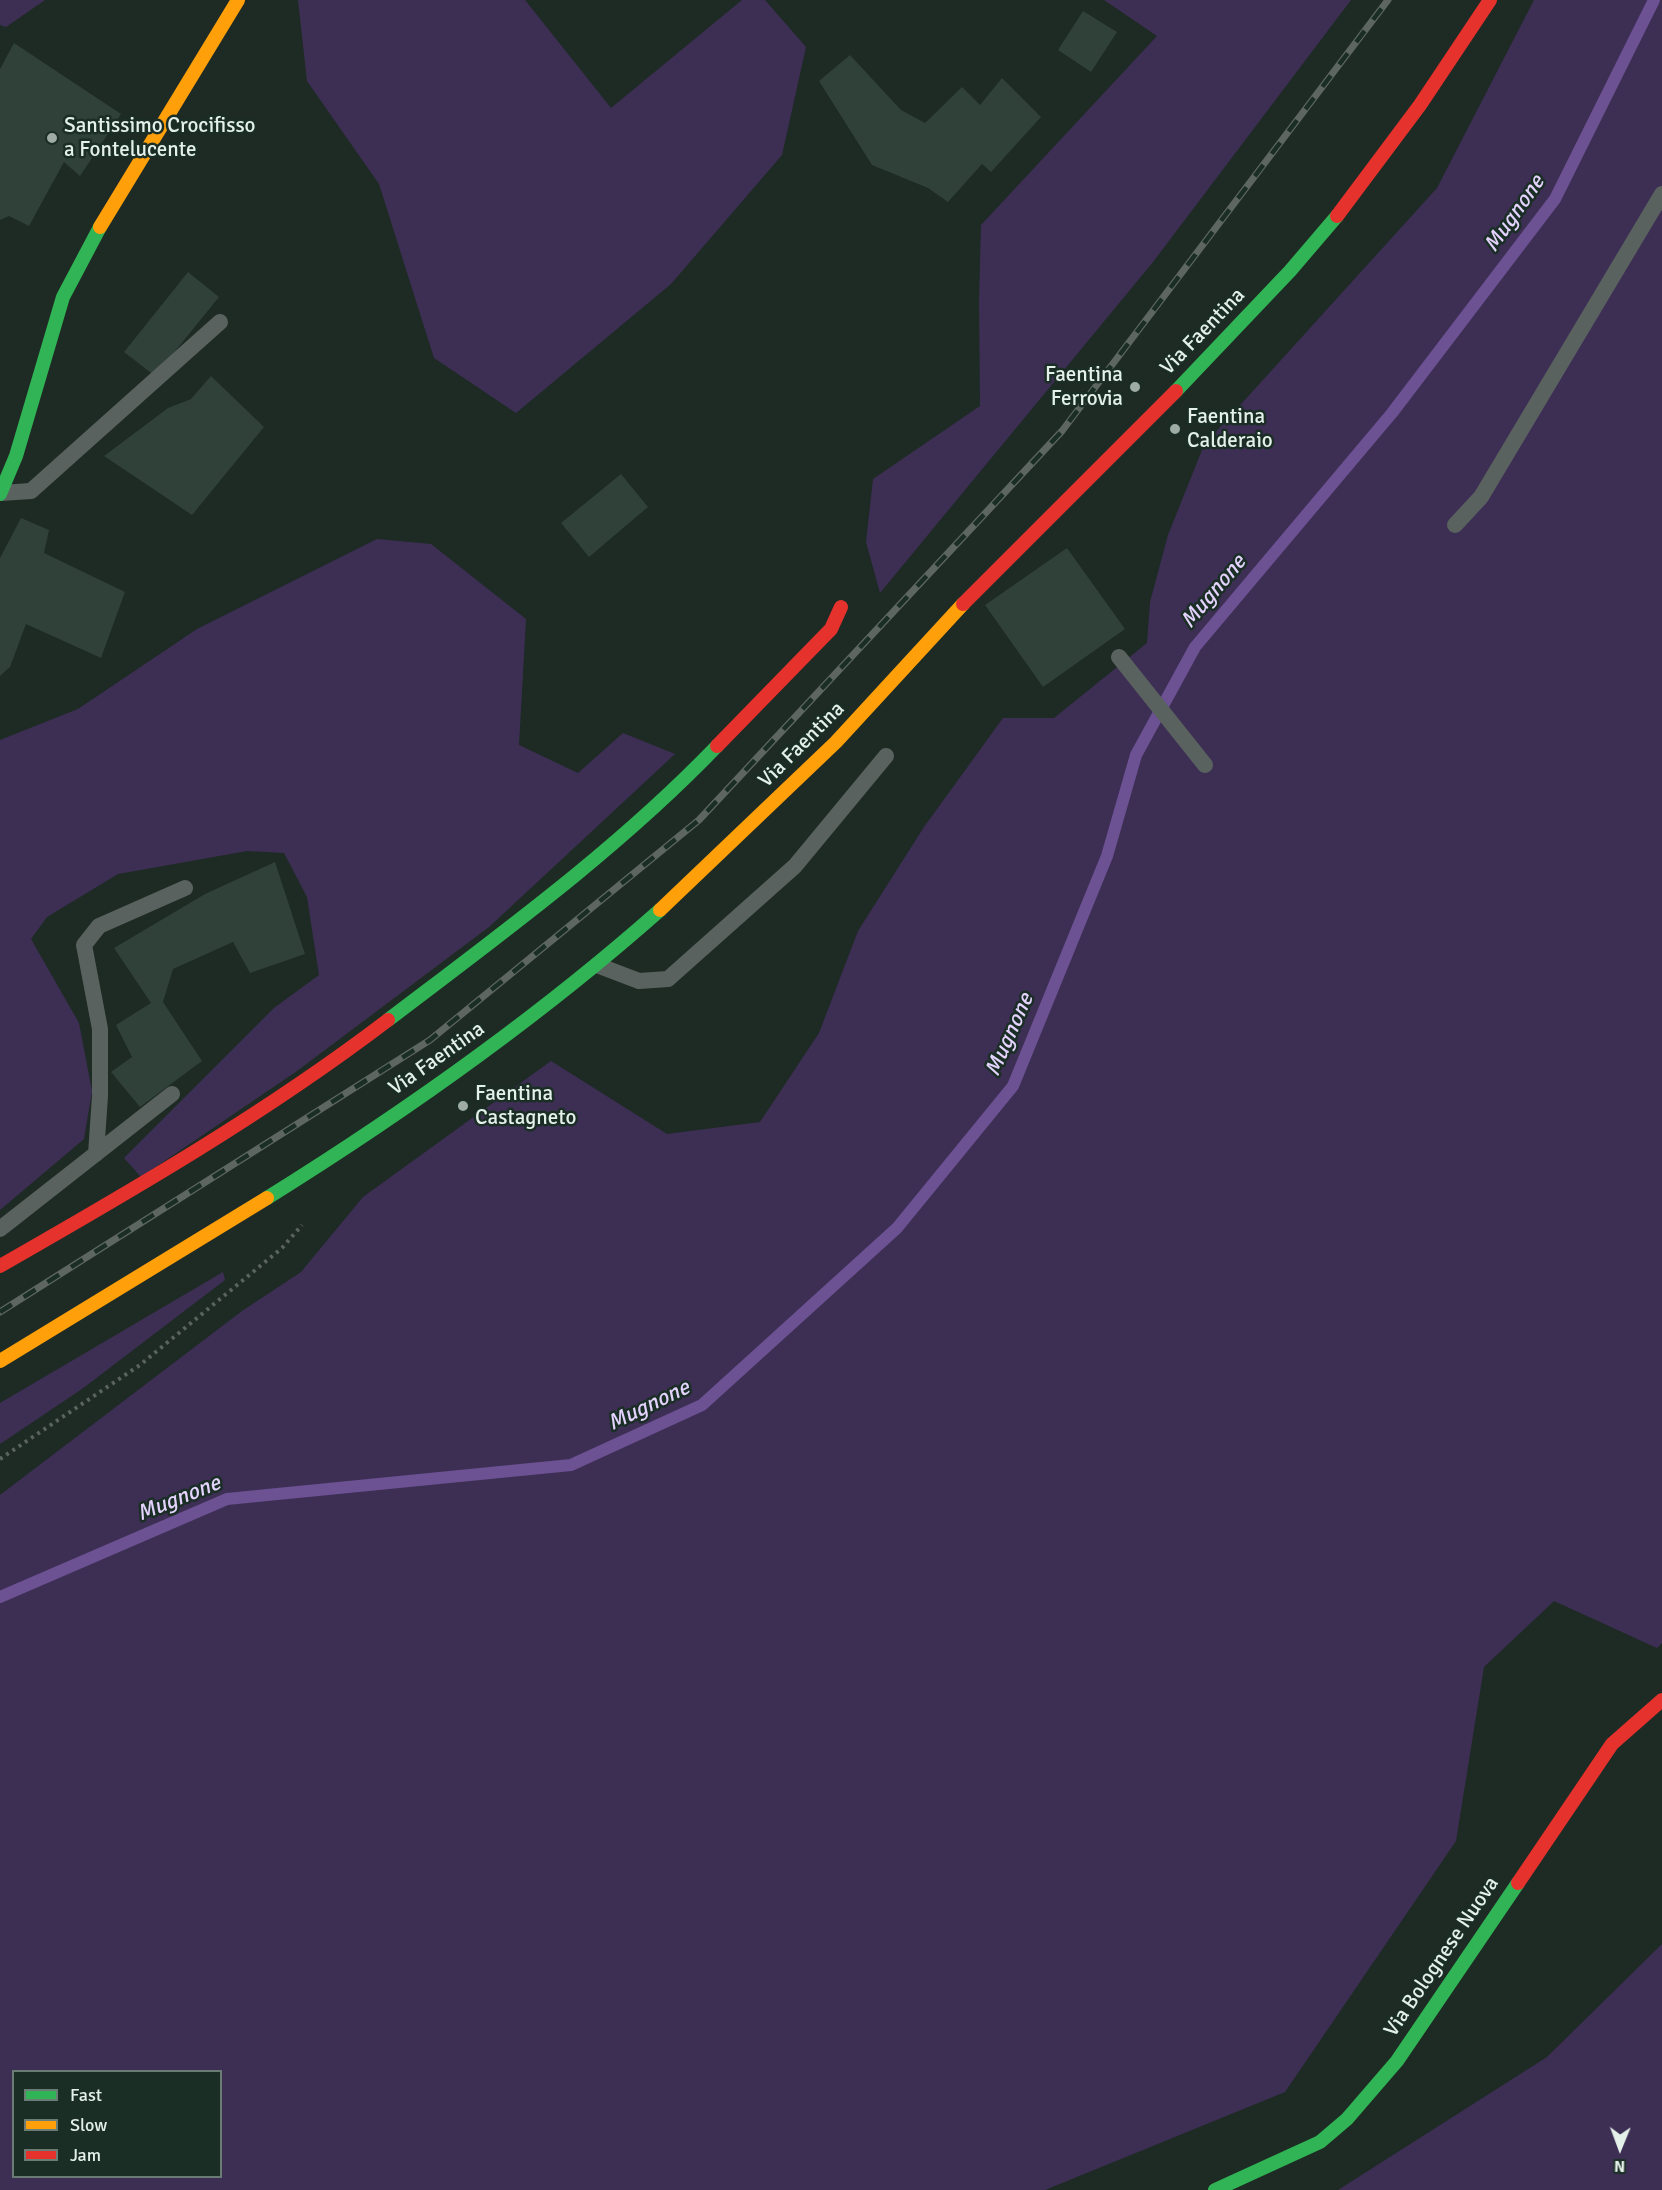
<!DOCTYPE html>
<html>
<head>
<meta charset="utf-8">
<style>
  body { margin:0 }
  #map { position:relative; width:1662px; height:2190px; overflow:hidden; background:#1e2a24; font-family:Signika,sans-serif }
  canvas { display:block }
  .legend { position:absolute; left:12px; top:2070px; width:210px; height:108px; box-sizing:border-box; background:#1a2e25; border:2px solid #6b7c74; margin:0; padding:8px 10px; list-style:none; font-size:18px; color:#e4f0ea }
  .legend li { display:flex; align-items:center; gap:12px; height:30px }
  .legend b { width:30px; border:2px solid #6b7c74 }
  .north { position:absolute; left:1590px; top:2118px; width:60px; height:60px; -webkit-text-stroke:4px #1a2e25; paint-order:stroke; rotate:181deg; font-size:16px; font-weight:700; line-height:24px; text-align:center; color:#e4f0ea }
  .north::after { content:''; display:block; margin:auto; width:21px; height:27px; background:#e4f0ea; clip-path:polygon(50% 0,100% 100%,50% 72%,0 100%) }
</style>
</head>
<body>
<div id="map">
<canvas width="1662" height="2190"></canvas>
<ul class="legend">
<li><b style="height:8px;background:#30b455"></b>Fast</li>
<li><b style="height:8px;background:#ff9f0a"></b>Slow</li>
<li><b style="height:8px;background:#e5322d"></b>Jam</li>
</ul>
<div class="north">N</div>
</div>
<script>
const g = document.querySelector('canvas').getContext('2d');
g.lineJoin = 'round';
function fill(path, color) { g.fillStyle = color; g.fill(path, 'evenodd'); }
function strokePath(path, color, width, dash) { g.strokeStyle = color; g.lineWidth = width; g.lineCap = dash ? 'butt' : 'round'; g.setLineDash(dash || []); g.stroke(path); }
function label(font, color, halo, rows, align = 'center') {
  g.font = font + ' Signika,sans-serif'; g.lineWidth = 5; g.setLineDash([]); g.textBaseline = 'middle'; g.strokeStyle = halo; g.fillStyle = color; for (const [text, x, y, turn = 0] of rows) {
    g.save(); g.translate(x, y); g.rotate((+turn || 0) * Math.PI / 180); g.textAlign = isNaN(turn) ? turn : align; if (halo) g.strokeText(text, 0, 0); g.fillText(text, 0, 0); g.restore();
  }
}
const green = new Path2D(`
  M 0,0 L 45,0 L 6,27 L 0,25 Z
  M 298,0 L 525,0 L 611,108 L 742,0 L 765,0 L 806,47 L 782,155 L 671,284 L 516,413 L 434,358 L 379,184 L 307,81 Z
  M 1104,0 L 1351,0 L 1153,262 L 880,593 L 866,542 L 873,479 L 980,406 L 979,301 L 981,225 L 1157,36 Z
  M 1534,0 L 1662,0 L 1662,1643 L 1657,1648 L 1554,1601 L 1484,1667 L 1456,1841 L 1285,2092 L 1045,2190 L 0,2190 L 0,1495 L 242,1311 L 301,1272 L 363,1197 L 551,1061 L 667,1134 L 760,1122 L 819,1033 L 858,931 L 924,827 L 1003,718 L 1054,718 L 1147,643 L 1150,602 L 1168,535 L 1204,445 L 1437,188 ZM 14,2072 L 220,2072 L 220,2176 L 14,2176 Z
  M 377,539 L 431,544 L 526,619 L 519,745 L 578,773 L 623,733 L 675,754 L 489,927 L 297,1071 L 141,1177 L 124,1158 L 274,1008 L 319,975 L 307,897 L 284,853 L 247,851 L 118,874 L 47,917 L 31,939 L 79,1023 L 92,1091 L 84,1139 L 0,1210 L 0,740 L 78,709 L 197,629 Z
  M 223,1272 L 225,1280 L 82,1389 L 0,1444 L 0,1403 Z
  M 1662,1944 L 1662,2190 L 1338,2190 L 1547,2057 Z`);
const stream = new Path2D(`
  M 0,1597 L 227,1499 L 571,1465 L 702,1405 L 897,1228 L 1013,1086 L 1107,856 L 1136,755 L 1195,647 L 1392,413 L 1555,199 L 1654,0`);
const building = new Path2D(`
  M 1083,11 L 1117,32 L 1091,72 L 1058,50 Z
  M 14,43 L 121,114 L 80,176 L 64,162 L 29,226 L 9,216 L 0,220 L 0,69 Z
  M 850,55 L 901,110 L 925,123 L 962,87 L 980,105 L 1002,78 L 1041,117 L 991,172 L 982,164 L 948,202 L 928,188 L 872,165 L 819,81 Z
  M 188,272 L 219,297 L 155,376 L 124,352 Z
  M 211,376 L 264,427 L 192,515 L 104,456 L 168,408 L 191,399 Z
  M 621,474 L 648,507 L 589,557 L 561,523 Z
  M 21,518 L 49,530 L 44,553 L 125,592 L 101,658 L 26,624 L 10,667 L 0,676 L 0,558 Z
  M 1067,548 L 1125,629 L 1043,687 L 985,605 Z
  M 275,862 L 305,954 L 250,973 L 233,942 L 173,969 L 163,1002 L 202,1061 L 140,1107 L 111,1072 L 132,1057 L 116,1025 L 151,1003 L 114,948 L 205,894 Z`);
const path = new Path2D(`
  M 0,1459 L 140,1365 L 282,1248 L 302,1225`);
const lane = new Path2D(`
  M 1,493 L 31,491 L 220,322
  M 1455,525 L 1481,497 L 1662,194
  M 1119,657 L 1205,765
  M 597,965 L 639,981 L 668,979 L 795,866 L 886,756
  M 96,1154 L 100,1096 L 100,1029 L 84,945 L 99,926 L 185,888
  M 0,1229 L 172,1094`);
const fast = new Path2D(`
  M 1176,391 L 1290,271 L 1337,216
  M 0,494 L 16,456 L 63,297 L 100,227
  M 388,1020 C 501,934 618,849 717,746
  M 267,1198 C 405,1112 538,1018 660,910
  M 1215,2190 L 1320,2142 L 1347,2119 L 1397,2061 L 1518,1883`);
const slow = new Path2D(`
  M 100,227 L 238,0
  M 660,910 L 836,742 L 963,604
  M 0,1361 L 267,1198`);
const jam = new Path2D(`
  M 1337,216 L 1420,105 L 1490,0
  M 963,604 L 1176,391
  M 717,746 L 831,629 L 841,607
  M 0,1266 C 133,1190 266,1113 388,1020
  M 1518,1883 L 1612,1744 L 1662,1700`);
const rail = new Path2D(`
  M 0,1312 L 430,1040 L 699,820 L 1062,431 L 1388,0`);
const markers = [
  [52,138,6,"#9faba5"],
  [1135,387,6,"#9faba5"],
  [1175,429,6,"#9faba5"],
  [463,1106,6,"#9faba5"]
];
const poiNames = [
  ["Santissimo Crocifisso",64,126],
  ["a Fontelucente",64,150],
  ["Faentina",1123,375,"right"],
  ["Ferrovia",1123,399,"right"],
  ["Faentina",1187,417],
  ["Calderaio",1187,441],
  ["Faentina",475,1094],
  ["Castagneto",475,1118]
];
const streetNames = [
  ["Via Faentina",1203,332,-46],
  ["Via Faentina",802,745,-45],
  ["Via Faentina",437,1059,-35],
  ["Via Bolognese Nuova",1442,1957,-56]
];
const waterNames = [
  ["Mugnone",1515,214,-55],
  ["Mugnone",1214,592,-50],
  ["Mugnone",1010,1035,-66],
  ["Mugnone",649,1406,-26],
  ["Mugnone",179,1499,-22]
];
fill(green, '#3d2f54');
strokePath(stream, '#6c5193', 12);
fill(building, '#30413a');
strokePath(path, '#5a635f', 4, [3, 4.5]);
strokePath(lane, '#5a625f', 16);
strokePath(fast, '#30b455', 14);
strokePath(slow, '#ff9f0a', 14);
strokePath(jam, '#e5322d', 14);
strokePath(rail, '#5d6661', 7);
strokePath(rail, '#1a2e25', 4.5, [14]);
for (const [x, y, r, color] of markers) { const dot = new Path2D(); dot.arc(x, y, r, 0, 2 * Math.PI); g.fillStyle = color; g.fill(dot); strokePath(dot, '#1a2e25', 2); }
label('21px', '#e4f0ea', '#1a2e25', poiNames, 'left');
label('21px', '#e4f0ea', '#1a2e25', streetNames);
label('italic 22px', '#e3d3fd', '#1a2e25', waterNames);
</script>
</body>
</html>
